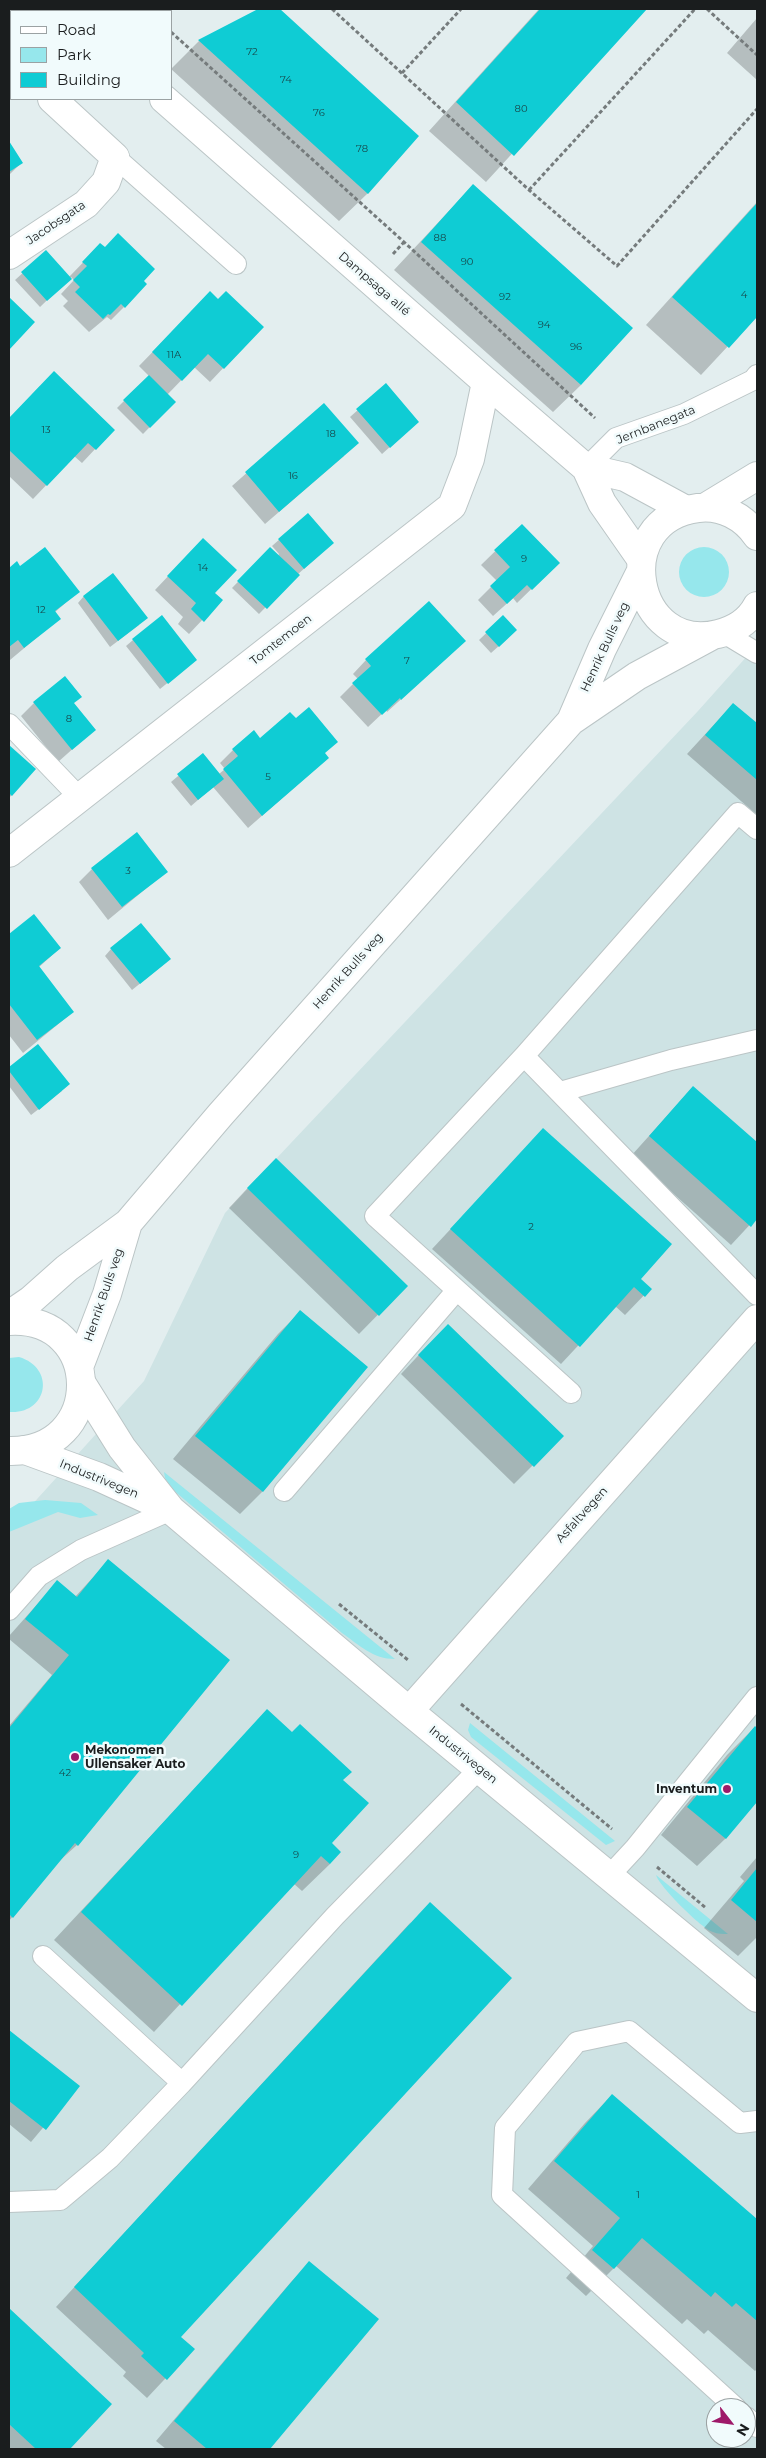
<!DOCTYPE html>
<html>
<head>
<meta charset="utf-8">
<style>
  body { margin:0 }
  #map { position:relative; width:766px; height:2458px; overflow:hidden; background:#e3eeef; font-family:Montserrat,sans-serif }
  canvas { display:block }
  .frame { position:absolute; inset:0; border:10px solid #1a1d1e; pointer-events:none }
  .legend { position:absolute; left:10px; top:10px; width:162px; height:90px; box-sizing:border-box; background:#f1fbfc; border:1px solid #9ba2a3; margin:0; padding:6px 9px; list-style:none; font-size:15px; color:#1a1d1e }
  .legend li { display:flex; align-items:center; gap:10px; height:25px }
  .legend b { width:25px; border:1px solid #9ba2a3 }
  .north { position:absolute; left:706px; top:2398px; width:50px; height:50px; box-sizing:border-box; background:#f1fbfc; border:1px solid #9ba2a3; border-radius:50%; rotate:120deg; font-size:14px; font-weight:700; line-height:20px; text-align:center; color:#1a1d1e }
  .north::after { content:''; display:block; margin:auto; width:18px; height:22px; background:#9e1969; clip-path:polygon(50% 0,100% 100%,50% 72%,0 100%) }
</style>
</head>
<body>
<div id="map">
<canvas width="766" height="2458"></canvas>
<div class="frame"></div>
<ul class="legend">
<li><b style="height:6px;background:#fff"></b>Road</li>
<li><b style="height:14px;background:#96e7ec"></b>Park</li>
<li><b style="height:14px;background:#0fccd4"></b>Building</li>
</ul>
<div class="north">N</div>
</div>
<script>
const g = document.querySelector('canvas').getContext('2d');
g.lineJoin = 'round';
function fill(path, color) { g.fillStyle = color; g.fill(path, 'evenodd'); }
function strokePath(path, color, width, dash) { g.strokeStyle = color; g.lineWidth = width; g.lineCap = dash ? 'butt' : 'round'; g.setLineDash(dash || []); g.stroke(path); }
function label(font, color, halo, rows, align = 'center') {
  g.font = font + ' Montserrat,sans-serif'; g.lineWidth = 5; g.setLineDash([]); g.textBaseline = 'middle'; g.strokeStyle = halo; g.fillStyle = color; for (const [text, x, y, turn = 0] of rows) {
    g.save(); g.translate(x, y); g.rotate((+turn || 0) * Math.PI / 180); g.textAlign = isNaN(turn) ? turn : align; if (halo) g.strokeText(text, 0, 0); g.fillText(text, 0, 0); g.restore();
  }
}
const built = new Path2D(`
  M 757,645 L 757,2449 L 9,2449 L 9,1530 L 144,1381 L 225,1213 L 698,711 ZM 716,2408 L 746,2408 L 746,2438 L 716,2438 Z`);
const green = new Path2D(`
  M679 572a25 25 0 1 1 50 0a25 25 0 1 1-50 0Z
  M 19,1357 C 56,1368 48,1414 10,1412 L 9,1358 Z
  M 164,1472 L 395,1659 C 373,1659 359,1645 342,1633 L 172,1489 L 165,1478 Z
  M 45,1500 L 81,1503 L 98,1515 L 80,1518 L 58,1512 L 9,1532 L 9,1509 L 19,1503 Z
  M 470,1723 L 615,1841 L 606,1845 L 471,1737 L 468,1730 Z
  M 656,1875 L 728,1934 C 723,1934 717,1934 713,1932 C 702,1929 659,1886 656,1875 Z`);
const shadow = new Path2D(`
  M 106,9 L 122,9 L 116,11 L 109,11 Z
  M 261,9 L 278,9 L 417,136 L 367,194 L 339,221 L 171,69 L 199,41 Z
  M 539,9 L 645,9 L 486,182 L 429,131 Z
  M 757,18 L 757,80 L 727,53 Z
  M 9,144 L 21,163 L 9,175 Z
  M 473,185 L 581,385 L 553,412 L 394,270 Z
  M 757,202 L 757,315 L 701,375 L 646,325 Z
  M 100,245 L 124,307 L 111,320 L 107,317 L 89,332 L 63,306 L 68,301 L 61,294 L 74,280 L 71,277 L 40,307 L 15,280 L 46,252 L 69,277 Z
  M 218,301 L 262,327 L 210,382 L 194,367 L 167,395 L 174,402 L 143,434 L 117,408 L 149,376 L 139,366 L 197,306 Z
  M 386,385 L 411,428 L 382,454 L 350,417 Z
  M 40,386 L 113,430 L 82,463 L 74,456 L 33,499 L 9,476 L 9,419 Z
  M 324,404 L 344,456 L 265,524 L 232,486 Z
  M 308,514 L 326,549 L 297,575 L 259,614 L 232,588 L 270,549 L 278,556 L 279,554 L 272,546 Z
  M 522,525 L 558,563 L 517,603 L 513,598 L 493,616 L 478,600 L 497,581 L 481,565 Z
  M 190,553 L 213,593 L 221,600 L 189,634 L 178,624 L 183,617 L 155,590 Z
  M 16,563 L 20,568 L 78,592 L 54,613 L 59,619 L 10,660 L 9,569 Z
  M 84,596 L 139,625 L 110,647 L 78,603 Z
  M 503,617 L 509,637 L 491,653 L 479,640 Z
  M 133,640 L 196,660 L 160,689 L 126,646 Z
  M 451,654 L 387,712 L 386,710 L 368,727 L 340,697 L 358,679 L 353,674 L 366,660 Z
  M 34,703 L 73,704 L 94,730 L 58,762 L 21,716 Z
  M 733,704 L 757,725 L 757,815 L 687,754 Z
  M 260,739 L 324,754 L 328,758 L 248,828 L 213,787 L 191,806 L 171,782 L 203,755 L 219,774 L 225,769 L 220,763 L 233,750 Z
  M 9,746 L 35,769 L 9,798 Z
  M 92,869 L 166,872 L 108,920 L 79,882 Z
  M 34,916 L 60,948 L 38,968 L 73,1012 L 23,1053 L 9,1035 L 9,935 Z
  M 111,949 L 163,965 L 132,990 L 105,956 Z
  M 38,1045 L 62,1091 L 31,1115 L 9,1086 L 9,1068 Z
  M 693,1087 L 757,1144 L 757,1217 L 731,1245 L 631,1156 Z
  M 543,1130 L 639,1279 L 650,1289 L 625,1315 L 615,1306 L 561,1364 L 432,1249 Z
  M 257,1178 L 406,1286 L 359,1334 L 229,1208 Z
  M 300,1312 L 366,1367 L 262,1492 L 240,1514 L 173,1459 L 278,1334 Z
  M 429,1344 L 562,1436 L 514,1484 L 401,1374 Z
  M 108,1561 L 228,1660 L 77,1845 L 57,1863 L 9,1921 L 9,1726 L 52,1675 L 9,1639 L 9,1636 L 57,1582 L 75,1597 Z
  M 267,1711 L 342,1780 L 331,1843 L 330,1864 L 302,1891 L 293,1883 L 154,2032 L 54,1940 Z
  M 755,1727 L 757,1729 L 757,1800 L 725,1839 L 697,1866 L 661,1835 L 727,1755 Z
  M 757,1857 L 757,1937 L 738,1956 L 704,1928 L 744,1881 L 740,1877 Z
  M 411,1922 L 179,2337 L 193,2349 L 147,2398 L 123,2376 L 126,2372 L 56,2307 Z
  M 9,2032 L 78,2086 L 31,2142 L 9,2124 Z
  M 612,2095 L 757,2221 L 757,2369 L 755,2371 L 708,2330 L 704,2334 L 687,2319 L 682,2324 L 616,2266 L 586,2296 L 566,2278 L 593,2246 L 528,2189 L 585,2123 Z
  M 309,2263 L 377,2319 L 268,2449 L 166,2449 L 156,2441 L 291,2282 Z
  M 9,2310 L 110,2404 L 68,2449 L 9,2449 Z`);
const building = new Path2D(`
  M 258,9 L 280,9 L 419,136 L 368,194 L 198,40 Z
  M 540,9 L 647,9 L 514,156 L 456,102 Z
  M 9,141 L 23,163 L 9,172 Z
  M 473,184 L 633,328 L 581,385 L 421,242 Z
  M 757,203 L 757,317 L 729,348 L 672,297 Z
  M 118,233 L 155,269 L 144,281 L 147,284 L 125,308 L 121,304 L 110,315 L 108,314 L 103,319 L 75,292 L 80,287 L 73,280 L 87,266 L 82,262 L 100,243 L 105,247 Z
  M 46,250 L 72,279 L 47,301 L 21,272 Z
  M 210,291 L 218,299 L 226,291 L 264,327 L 224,369 L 208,354 L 182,381 L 152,352 Z
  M 9,297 L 35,322 L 9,350 Z
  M 54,371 L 115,430 L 96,450 L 88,443 L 47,486 L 9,450 L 9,418 Z
  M 149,375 L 176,402 L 150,428 L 123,400 Z
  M 386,383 L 419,422 L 390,448 L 356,409 Z
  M 324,403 L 359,443 L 279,512 L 245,472 Z
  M 308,513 L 334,543 L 304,569 L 278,539 Z
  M 522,524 L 560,563 L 532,590 L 527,585 L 507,604 L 490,586 L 510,567 L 494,550 Z
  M 203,538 L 237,570 L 215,593 L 223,600 L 204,622 L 191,609 L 196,603 L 167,576 Z
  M 45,547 L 80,592 L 55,611 L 61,619 L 24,648 L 18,640 L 9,647 L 9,568 L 17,561 L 20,566 Z
  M 270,547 L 300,575 L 267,609 L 237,581 Z
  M 113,573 L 148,618 L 118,641 L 83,596 Z
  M 429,601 L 466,641 L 401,700 L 400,698 L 382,715 L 352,683 L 371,666 L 365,659 Z
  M 162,615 L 197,660 L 168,684 L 132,639 Z
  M 503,615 L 517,630 L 499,647 L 485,632 Z
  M 65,676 L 82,697 L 74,703 L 96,730 L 72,750 L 33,702 Z
  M 733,703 L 757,723 L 757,780 L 705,735 Z
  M 309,707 L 338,742 L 325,753 L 329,758 L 262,816 L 223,769 L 238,756 L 232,749 L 254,730 L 260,738 L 290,712 L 296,718 Z
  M 9,745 L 36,769 L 12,796 L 9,793 Z
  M 203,753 L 224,779 L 198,800 L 177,774 Z
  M 137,832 L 168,872 L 122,907 L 91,868 Z
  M 34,914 L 61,948 L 39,966 L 74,1012 L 37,1040 L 9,1004 L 9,934 Z
  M 141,923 L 171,959 L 140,984 L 110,948 Z
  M 38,1044 L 70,1084 L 39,1110 L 9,1071 L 9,1067 Z
  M 693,1086 L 757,1142 L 757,1219 L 751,1227 L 649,1136 Z
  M 543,1128 L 672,1244 L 641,1279 L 652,1289 L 645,1297 L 634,1287 L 580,1347 L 450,1229 Z
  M 276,1158 L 408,1286 L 379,1316 L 247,1188 Z
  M 300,1310 L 368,1367 L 263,1492 L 195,1436 Z
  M 448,1324 L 564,1436 L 534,1467 L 418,1355 Z
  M 108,1559 L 230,1660 L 78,1846 L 75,1843 L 13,1918 L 9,1914 L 9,1728 L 69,1655 L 25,1619 L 57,1580 L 77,1597 Z
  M 267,1709 L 292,1732 L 300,1724 L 352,1772 L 343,1780 L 369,1803 L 332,1843 L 341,1852 L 330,1864 L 321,1856 L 182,2006 L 81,1912 Z
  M 755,1726 L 757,1728 L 757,1802 L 726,1839 L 687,1807 Z
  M 757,1868 L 757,1922 L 731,1900 Z
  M 430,1902 L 512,1978 L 181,2337 L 195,2349 L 167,2380 L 141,2356 L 144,2353 L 74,2287 Z
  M 9,2030 L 80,2086 L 46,2130 L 9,2101 Z
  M 612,2094 L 757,2219 L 757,2321 L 736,2303 L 732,2307 L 715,2292 L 711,2297 L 642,2238 L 614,2269 L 592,2250 L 620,2218 L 554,2161 Z
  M 309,2261 L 379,2319 L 270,2449 L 207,2449 L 174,2421 Z
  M 9,2308 L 112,2404 L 70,2449 L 36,2449 L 9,2424 Z`);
const path = new Path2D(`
  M 145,9 L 148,11
  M 332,9 L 529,190 L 617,266 L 757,109
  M 707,9 L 757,55
  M 171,32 L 404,242 L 595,418
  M 402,73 L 461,9
  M 529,190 L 695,9
  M 393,254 L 404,242
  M 339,1604 L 408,1660
  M 461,1704 L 612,1829
  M 657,1867 L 706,1908`);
const service = new Path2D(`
  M 115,157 L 236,264
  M 586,468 L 616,438 L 684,414 L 753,380 L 757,375
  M 724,633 L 757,653
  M 9,724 L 80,798
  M 524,1056 L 757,1295
  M 560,1092 L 671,1060 L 757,1040
  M 571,1393 L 375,1216 L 524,1056 L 738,813 L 757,829
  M 284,1491 L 457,1290
  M 9,1610 L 39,1576 L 81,1550 L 171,1510
  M 610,1875 L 635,1848 L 757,1697
  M 43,1956 L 182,2083
  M 9,2202 L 60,2200 L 110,2158 L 182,2083 L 335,1916 L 480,1768
  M 736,2408 L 502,2195 L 505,2128 L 577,2042 L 629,2031 L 740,2123 L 757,2121
  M 746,2417 L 757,2427`);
const minor = new Path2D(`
  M 62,9 L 65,11
  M 9,59 L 11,61
  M 164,99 L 486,382 L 586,468 L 625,477 L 686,510
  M 9,255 L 86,204 L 106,182 L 115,157 L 52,99
  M 586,468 L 602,503 L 641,559
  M 9,853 L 452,506 L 470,459 L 486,382
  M 25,1450 L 99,1477 L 171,1510 L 122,1448 L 82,1384
  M 171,1510 L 409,1711 L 757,1998
  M 409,1711 L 757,1319`);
const tertiary = new Path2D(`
  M 706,507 L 757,476
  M 757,536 C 744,517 722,505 698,508 C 607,520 634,655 718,634 C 734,630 749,621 757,606
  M 571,721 L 602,649 L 640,573
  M 9,1315 L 31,1300 L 67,1268 L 128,1223 L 221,1114 L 571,721 L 637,676 L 713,635
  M 9,1321 C 104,1315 106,1453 9,1451
  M 79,1367 L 107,1294 L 128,1223`);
const markers = [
  [75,1757,5,"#9e1969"],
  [727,1789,5,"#9e1969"]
];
const numberNames = [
  ["72",252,52],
  ["74",286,80],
  ["80",521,109],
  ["76",319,113],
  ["78",362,149],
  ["88",440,238],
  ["90",467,262],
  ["4",744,295],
  ["92",505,297],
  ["94",544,325],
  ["96",576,347],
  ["11A",174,355],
  ["13",46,430],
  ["18",331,434],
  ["16",293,476],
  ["9",524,559],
  ["14",203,568],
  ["12",41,610],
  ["7",407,661],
  ["8",69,719],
  ["5",268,777],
  ["3",128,871],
  ["2",531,1227],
  ["42",65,1773],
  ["9",296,1855],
  ["1",638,2195]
];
const streetNames = [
  ["Jacobsgata",56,223,-34],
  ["Dampsaga allé",374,284,41],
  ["Jernbanegata",656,425,-22],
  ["Tomtemoen",281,640,-38],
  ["Henrik Bulls veg",605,647,-65],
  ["Henrik Bulls veg",348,971,-48],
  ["Henrik Bulls veg",104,1295,-71],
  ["Industrivegen",99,1479,22],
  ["Asfaltvegen",582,1515,-48],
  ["Industrivegen",463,1755,39]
];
const poiNames = [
  ["Mekonomen",85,1750],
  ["Ullensaker Auto",85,1764],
  ["Inventum",717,1789,"right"]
];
fill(built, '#cee3e4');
fill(green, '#96e7ec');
fill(shadow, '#0003');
fill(building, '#0fccd4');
strokePath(service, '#bbc5c6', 22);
strokePath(minor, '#bbc5c6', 30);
strokePath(tertiary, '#bbc5c6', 30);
strokePath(path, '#757b7c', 3, [4, 2.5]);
strokePath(service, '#fff', 20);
strokePath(minor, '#fff', 28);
strokePath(tertiary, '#fff', 28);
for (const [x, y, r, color] of markers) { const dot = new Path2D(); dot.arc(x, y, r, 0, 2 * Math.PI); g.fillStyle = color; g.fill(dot); strokePath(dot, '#f1fbfc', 2); }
label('10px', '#17494c', null, numberNames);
label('12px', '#1a1d1e', '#f1fbfc', streetNames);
label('bold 12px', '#1a1d1e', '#f1fbfc', poiNames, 'left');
</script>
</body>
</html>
